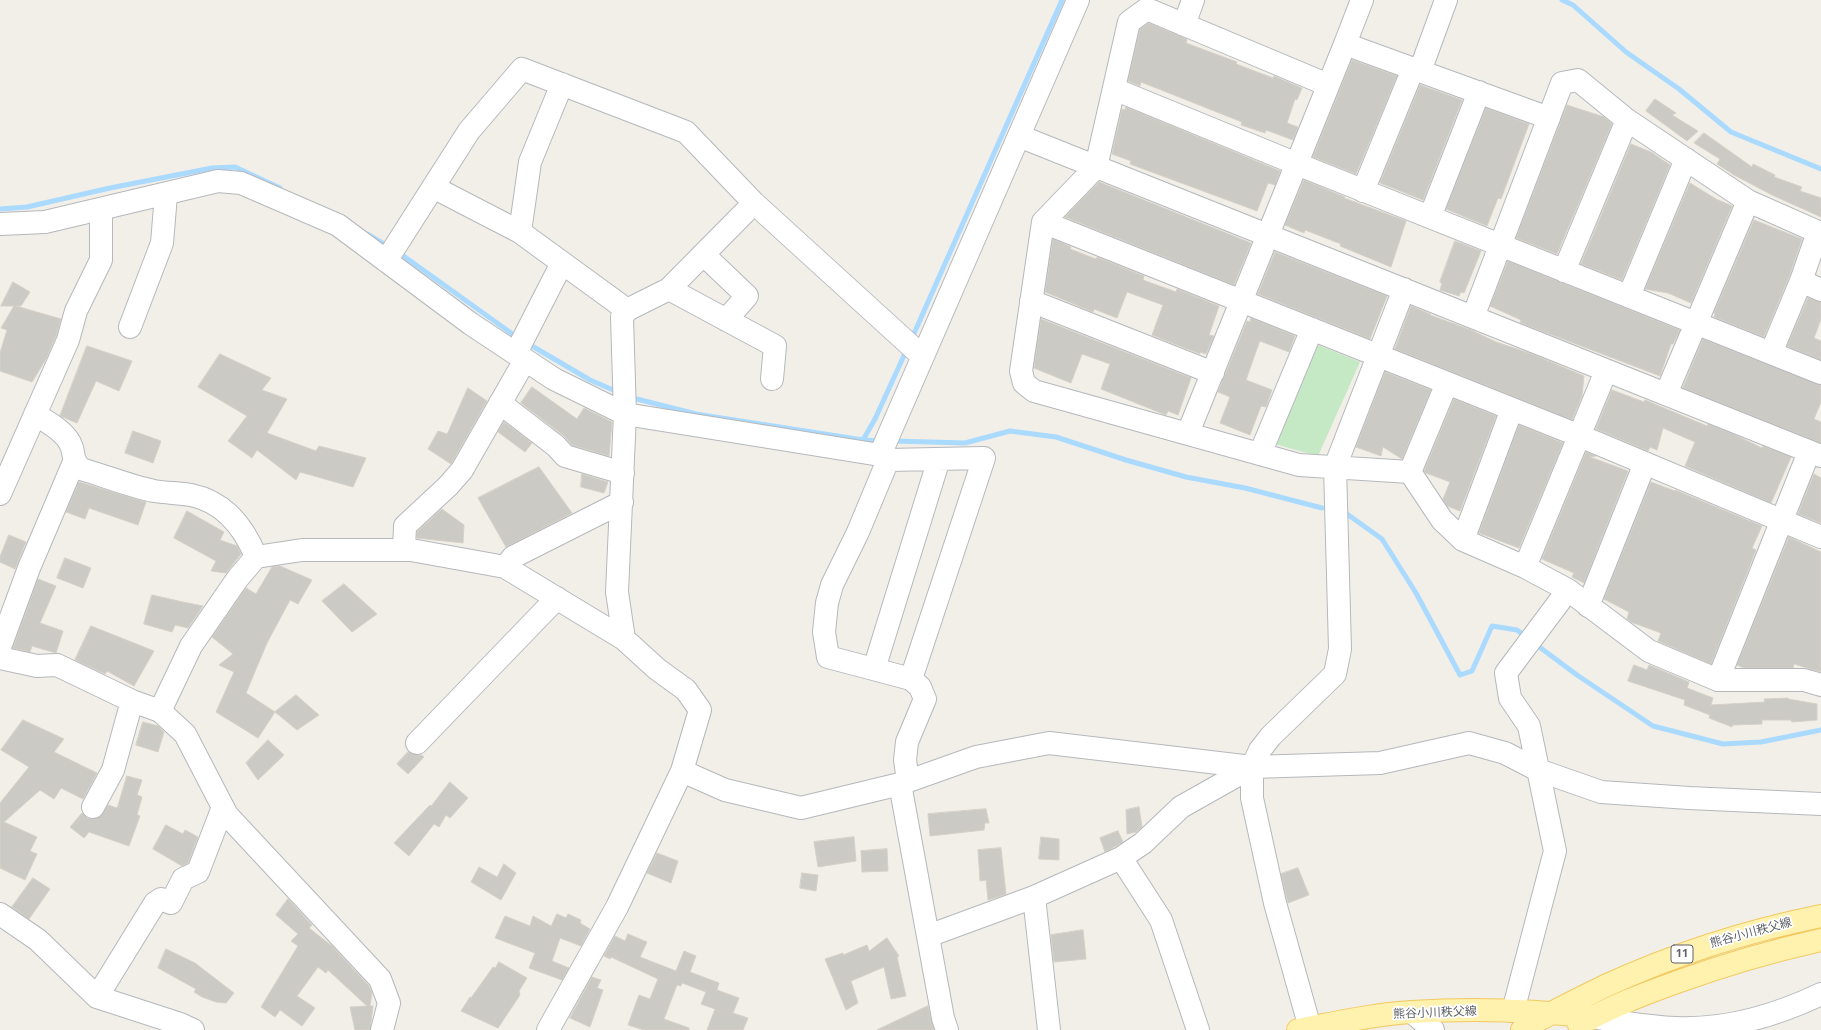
<!DOCTYPE html>
<html>
<head>
<meta charset="utf-8">
<style>
  body { margin:0 }
  canvas { display:block; background:#f1efe8 }
</style>
</head>
<body>
<canvas width="1821" height="1030"></canvas>
<script>
const g = document.querySelector('canvas').getContext('2d');
g.lineJoin = 'round';
function fill(path, color) { g.fillStyle = color; g.fill(path, 'evenodd'); }
function strokePath(path, color, width, dash) { g.strokeStyle = color; g.lineWidth = width; g.lineCap = dash ? 'butt' : 'round'; g.setLineDash(dash || []); g.stroke(path); }
function label(font, color, halo, rows, align = 'center') {
  g.font = font + ' "Open Sans","Noto Sans JP",sans-serif'; g.lineWidth = 3.5; g.setLineDash([]); g.textBaseline = 'middle'; g.strokeStyle = halo; g.fillStyle = color; for (const [text, x, y, turn = 0] of rows) {
    g.save(); g.translate(x, y); g.rotate((+turn || 0) * Math.PI / 180); g.textAlign = isNaN(turn) ? turn : align; if (halo) g.strokeText(text, 0, 0); g.fillText(text, 0, 0); g.restore();
  }
}
const green = new Path2D(`
  M 1313,343 L 1360,362 L 1318,456 L 1271,443 Z`);
const stream = new Path2D(`
  M 1562,0 L 1573,5 L 1626,52 L 1679,89 L 1731,132 L 1821,169
  M 0,209 L 27,207 L 110,188 L 212,168 L 235,167 L 280,188
  M 367,234 L 389,247
  M 398,252 L 518,338
  M 912,338 L 1062,0
  M 527,343 L 590,380 L 618,392
  M 629,397 L 696,414 L 863,440 L 881,441
  M 863,440 L 875,419 L 907,349
  M 893,441 L 965,443 L 1010,431 L 1056,437 L 1126,460 L 1186,477 L 1245,488 L 1322,508
  M 1347,514 L 1382,539 L 1416,593 L 1460,675 L 1472,671 L 1492,626 L 1517,630 L 1526,637
  M 1534,643 L 1577,675 L 1653,726 L 1723,744 L 1761,742 L 1821,730`);
const building = new Path2D(`
  M 1149,23 L 1187,39 L 1186,43 L 1237,62 L 1236,64 L 1273,78 L 1274,76 L 1302,88 L 1297,100 L 1295,99 L 1287,123 L 1298,127 L 1293,140 L 1266,130 L 1265,133 L 1241,125 L 1242,122 L 1141,82 L 1140,86 L 1128,81 L 1140,29 Z
  M 1352,60 L 1397,76 L 1356,174 L 1313,157 Z
  M 1420,85 L 1462,100 L 1423,200 L 1380,183 Z
  M 1655,99 L 1676,113 L 1672,115 L 1698,131 L 1687,141 L 1646,111 Z
  M 1567,105 L 1604,117 L 1612,124 L 1557,254 L 1516,238 Z
  M 1126,107 L 1280,171 L 1275,185 L 1268,183 L 1257,211 L 1130,164 L 1131,161 L 1112,154 L 1122,109 L 1125,110 Z
  M 1486,108 L 1529,124 L 1501,199 L 1498,198 L 1487,226 L 1446,209 Z
  M 1704,133 L 1752,167 L 1753,164 L 1775,175 L 1774,177 L 1802,187 L 1800,191 L 1821,198 L 1821,217 L 1772,195 L 1734,175 L 1717,164 L 1720,159 L 1694,143 Z
  M 1631,144 L 1651,152 L 1670,165 L 1622,280 L 1581,264 Z
  M 1304,180 L 1345,197 L 1344,198 L 1406,221 L 1391,267 L 1340,246 L 1341,244 L 1305,230 L 1304,233 L 1285,225 Z
  M 1099,182 L 1251,243 L 1234,285 L 1065,217 Z
  M 1690,183 L 1716,199 L 1732,206 L 1691,303 L 1668,293 L 1645,289 Z
  M 1754,220 L 1802,239 L 1789,277 L 1764,337 L 1714,317 L 1715,314 L 1714,313 Z
  M 1053,239 L 1071,247 L 1070,249 L 1096,259 L 1097,257 L 1144,276 L 1143,280 L 1176,292 L 1177,289 L 1219,306 L 1209,335 L 1214,336 L 1206,354 L 1200,352 L 1200,354 L 1152,335 L 1163,305 L 1127,292 L 1117,318 L 1094,309 L 1093,312 L 1045,292 Z
  M 1455,241 L 1481,251 L 1464,293 L 1461,292 L 1459,296 L 1440,290 L 1442,283 L 1440,282 Z
  M 1275,252 L 1387,296 L 1370,339 L 1258,294 Z
  M 1508,261 L 1680,330 L 1673,344 L 1671,344 L 1660,376 L 1526,325 L 1520,322 L 1521,320 L 1490,306 Z
  M 13,282 L 30,292 L 21,306 L 16,306 L 61,319 L 56,336 L 46,359 L 32,382 L 0,371 L 0,353 L 7,330 L 1,328 L 14,306 L 1,306 Z
  M 1808,298 L 1821,302 L 1821,319 L 1814,338 L 1821,341 L 1821,360 L 1787,346 Z
  M 1411,306 L 1430,314 L 1430,315 L 1471,330 L 1496,342 L 1532,354 L 1584,376 L 1582,396 L 1572,420 L 1395,349 Z
  M 1251,318 L 1295,336 L 1289,352 L 1260,341 L 1259,343 L 1246,380 L 1272,390 L 1266,407 L 1261,406 L 1250,435 L 1220,423 L 1230,397 L 1218,392 L 1247,321 L 1250,322 Z
  M 1041,319 L 1191,378 L 1178,415 L 1168,411 L 1166,415 L 1101,389 L 1110,364 L 1082,354 L 1071,383 L 1034,368 Z
  M 1703,339 L 1821,385 L 1821,402 L 1814,419 L 1821,422 L 1821,443 L 1683,388 Z
  M 87,346 L 132,361 L 119,391 L 96,381 L 77,423 L 60,416 Z
  M 220,354 L 271,378 L 262,390 L 287,399 L 267,433 L 316,451 L 319,446 L 366,458 L 353,487 L 300,472 L 296,480 L 257,450 L 252,458 L 228,441 L 247,416 L 198,387 Z
  M 1385,372 L 1431,390 L 1402,459 L 1383,447 L 1381,456 L 1356,447 Z
  M 532,387 L 577,419 L 584,408 L 612,422 L 609,456 L 572,445 L 564,436 L 521,403 Z
  M 468,388 L 487,401 L 451,464 L 428,449 L 438,431 L 447,434 Z
  M 1612,390 L 1644,402 L 1645,400 L 1707,426 L 1708,424 L 1731,433 L 1762,448 L 1763,446 L 1791,457 L 1771,503 L 1685,466 L 1695,442 L 1663,428 L 1657,450 L 1650,447 L 1648,451 L 1596,429 Z
  M 1454,399 L 1496,416 L 1460,511 L 1447,506 L 1443,499 L 1450,482 L 1426,473 L 1424,471 Z
  M 504,422 L 532,443 L 525,452 L 498,432 Z
  M 1519,425 L 1563,443 L 1519,548 L 1479,533 Z
  M 133,431 L 161,441 L 153,463 L 125,453 Z
  M 1586,452 L 1596,456 L 1590,457 L 1628,471 L 1584,583 L 1572,577 L 1574,573 L 1542,559 Z
  M 539,467 L 572,513 L 506,547 L 478,498 Z
  M 582,474 L 608,482 L 604,493 L 581,487 Z
  M 1814,474 L 1821,478 L 1821,523 L 1798,514 Z
  M 79,482 L 146,502 L 138,525 L 89,508 L 85,519 L 66,512 Z
  M 1651,482 L 1675,491 L 1675,490 L 1762,526 L 1752,548 L 1756,550 L 1711,664 L 1658,641 L 1661,633 L 1631,622 L 1627,619 L 1629,612 L 1604,599 Z
  M 442,509 L 464,525 L 463,543 L 417,538 L 417,532 Z
  M 187,511 L 224,532 L 220,540 L 237,546 L 241,554 L 226,573 L 211,571 L 216,561 L 174,538 Z
  M 9,535 L 26,542 L 15,569 L 0,562 L 0,557 Z
  M 1789,537 L 1821,552 L 1821,672 L 1794,664 L 1793,668 L 1744,668 L 1737,665 Z
  M 65,558 L 91,568 L 83,588 L 57,578 Z
  M 280,566 L 312,580 L 298,604 L 290,600 L 267,643 L 246,693 L 275,712 L 258,738 L 216,712 L 234,672 L 219,665 L 233,654 L 212,637 L 246,588 L 256,594 L 272,567 Z
  M 38,579 L 56,586 L 40,623 L 63,631 L 56,653 L 32,646 L 30,652 L 13,648 Z
  M 344,584 L 377,614 L 352,632 L 322,601 Z
  M 152,595 L 183,602 L 203,606 L 188,628 L 175,625 L 172,632 L 144,624 Z
  M 91,626 L 154,651 L 134,686 L 107,671 L 105,674 L 75,660 Z
  M 1634,665 L 1647,670 L 1649,665 L 1689,682 L 1687,688 L 1713,698 L 1711,705 L 1765,702 L 1764,699 L 1788,698 L 1788,699 L 1817,704 L 1817,720 L 1792,722 L 1791,720 L 1762,720 L 1762,724 L 1733,725 L 1732,727 L 1709,718 L 1710,715 L 1684,705 L 1685,700 L 1628,681 Z
  M 296,695 L 319,715 L 297,730 L 275,712 Z
  M 23,720 L 64,739 L 54,752 L 97,773 L 83,799 L 61,788 L 54,799 L 40,790 L 4,822 L 37,837 L 30,851 L 37,854 L 25,880 L 0,868 L 0,803 L 29,767 L 1,750 Z
  M 143,722 L 158,726 L 164,732 L 158,752 L 136,745 Z
  M 268,740 L 284,755 L 258,780 L 246,763 Z
  M 408,752 L 414,755 L 421,755 L 424,757 L 408,774 L 397,764 Z
  M 127,776 L 142,780 L 137,795 L 142,797 L 137,815 L 140,816 L 129,846 L 89,832 L 84,838 L 70,827 L 82,813 L 87,818 L 94,819 L 100,817 L 108,805 L 117,808 Z
  M 450,782 L 468,798 L 450,818 L 446,815 L 439,827 L 434,824 L 409,856 L 394,843 L 430,805 L 431,806 Z
  M 1139,807 L 1142,827 L 1136,832 L 1127,834 L 1126,810 Z
  M 986,809 L 989,823 L 985,823 L 984,830 L 930,836 L 928,814 Z
  M 166,825 L 183,834 L 185,830 L 198,837 L 188,863 L 182,866 L 153,849 Z
  M 1118,831 L 1123,842 L 1105,852 L 1100,838 Z
  M 854,837 L 856,861 L 818,867 L 814,842 Z
  M 1041,837 L 1059,839 L 1059,860 L 1039,859 Z
  M 1001,848 L 1006,894 L 988,900 L 986,880 L 980,881 L 978,850 Z
  M 887,849 L 888,871 L 862,872 L 861,851 Z
  M 657,853 L 678,861 L 671,883 L 647,873 Z
  M 504,864 L 516,873 L 501,900 L 471,882 L 479,867 L 497,877 Z
  M 1298,868 L 1309,895 L 1288,903 L 1281,874 Z
  M 802,873 L 818,875 L 816,891 L 800,888 Z
  M 33,878 L 50,889 L 29,919 L 12,907 Z
  M 288,899 L 312,925 L 309,928 L 332,946 L 369,986 L 372,993 L 370,1006 L 373,1006 L 370,1030 L 355,1030 L 350,1007 L 367,1006 L 328,970 L 326,973 L 318,967 L 297,996 L 315,1008 L 302,1026 L 280,1010 L 275,1017 L 261,1007 L 298,946 L 291,941 L 298,934 L 276,915 Z
  M 557,914 L 566,918 L 568,914 L 581,920 L 580,923 L 590,929 L 581,946 L 560,938 L 552,961 L 569,968 L 562,980 L 529,968 L 535,953 L 495,938 L 505,916 L 530,926 L 533,916 L 551,926 Z
  M 1083,930 L 1086,959 L 1054,962 L 1051,935 Z
  M 628,934 L 647,942 L 640,957 L 676,971 L 684,951 L 696,956 L 690,972 L 719,983 L 717,990 L 739,998 L 733,1013 L 748,1018 L 743,1030 L 707,1030 L 715,1009 L 701,1004 L 706,992 L 682,983 L 681,986 L 677,985 L 664,1019 L 689,1028 L 689,1030 L 644,1030 L 628,1025 L 639,995 L 650,999 L 658,979 L 611,957 L 610,959 L 604,956 L 615,936 L 625,941 Z
  M 887,938 L 899,956 L 897,957 L 906,996 L 891,999 L 884,967 L 851,981 L 858,1003 L 846,1010 L 825,959 L 843,953 L 843,955 L 867,945 L 869,951 Z
  M 166,949 L 195,963 L 234,993 L 226,1003 L 216,1002 L 202,997 L 194,992 L 196,989 L 158,968 Z
  M 499,962 L 527,978 L 519,991 L 520,995 L 498,1028 L 461,1011 L 470,997 L 471,998 L 493,967 L 495,968 Z
  M 592,977 L 601,980 L 597,988 L 603,990 L 590,1027 L 570,1018 Z
  M 928,1006 L 934,1030 L 877,1030 Z`);
const minor = new Path2D(`
  M 1184,25 L 1193,0
  M 1345,44 L 1362,0
  M 1420,71 L 1446,0
  M 562,84 L 530,162 L 520,232 L 627,310
  M 1328,85 L 1147,9 L 1129,22 L 1096,167 L 1043,222 L 1021,371 L 1024,383 L 1034,391 L 1299,465 L 1410,472 L 1442,520 L 1463,540 L 1525,567 L 1568,590 L 1649,651 L 1718,680 L 1804,680 L 1821,685
  M 1114,89 L 1297,164 L 1821,373
  M 1019,136 L 1821,456
  M 433,187 L 520,232
  M 1363,191 L 1413,69
  M 1430,217 L 1479,92
  M 1043,222 L 1580,436 L 1821,537
  M 0,224 L 45,222 L 218,181 L 241,183 L 338,225 L 471,324 L 554,379 L 625,414 L 880,455 L 1078,0
  M 704,255 L 747,296 L 726,320
  M 386,261 L 469,131 L 522,69 L 686,132 L 754,203 L 922,356
  M 1564,271 L 1627,120
  M 669,289 L 775,346 L 772,379
  M 1629,296 L 1686,159
  M 1031,301 L 1213,373
  M 1473,317 L 1562,83 L 1578,80 L 1627,120 L 1748,201 L 1818,232 L 1801,281 L 1821,290
  M 130,327 L 162,243 L 166,195
  M 516,353 L 562,263
  M 1771,353 L 1801,281
  M 1666,394 L 1748,201
  M 500,403 L 556,446 L 565,456 L 623,473
  M 35,414 C 47,422 63,430 70,443 C 76,454 70,458 81,469 C 105,476 130,486 154,491 C 166,493 179,493 191,495 C 225,502 244,527 256,557
  M 1188,433 L 1345,44 L 1549,118
  M 1260,454 L 1312,329
  M 880,455 L 888,460 L 984,458 L 911,679
  M 888,460 L 858,532 L 832,585 L 827,603 L 824,632 L 828,657 L 911,679 L 920,687 L 925,699 L 907,742 L 905,760 L 908,781
  M 1410,472 L 1447,383
  M 0,494 L 68,340 L 76,311 L 101,260 L 101,209
  M 1463,540 L 1512,409
  M 404,550 L 405,526 L 448,486 L 462,470 L 525,360
  M 505,567 L 513,557 L 622,502
  M 1525,567 L 1606,371
  M 1588,606 L 1645,463
  M 624,639 L 617,592 L 625,414 L 622,317 L 627,310 L 669,289 L 754,203
  M 0,647 L 29,568 L 74,462
  M 0,658 L 37,666 L 57,665 L 132,701 L 160,711 L 185,734 L 227,815 L 380,979 L 389,1003 L 382,1030
  M 874,669 L 939,459
  M 1718,680 L 1809,452
  M 160,711 L 191,646 L 238,578 L 256,557 L 302,550 L 411,550 L 505,567 L 624,639 L 657,669 L 686,690 L 700,710 L 682,771 L 617,907 L 548,1030
  M 417,743 L 557,598
  M 682,771 L 725,790 L 801,808 L 900,784 L 976,757 L 1049,743 L 1252,767 L 1380,763 L 1469,743 L 1505,753 L 1538,770 L 1601,792 L 1689,798 L 1821,804
  M 900,784 L 943,1018 L 947,1030
  M 93,807 L 113,770 L 132,701
  M 1121,858 L 1161,920 L 1198,1030
  M 1034,897 L 1049,1030
  M 0,914 L 38,940 L 97,997 L 180,1024 L 193,1030
  M 928,936 L 1034,897 L 1121,858 L 1143,843 L 1181,807 L 1252,767
  M 97,997 L 155,903 L 161,899 L 171,903 L 183,879 L 198,872 L 223,807
  M 1513,1011 L 1555,851 L 1529,726 L 1510,698 L 1506,673 L 1568,590
  M 1412,1012 L 1433,1030
  M 1592,1017 C 1620,1022 1648,1027 1676,1028 C 1726,1030 1777,1015 1821,994
  M 1310,1028 L 1275,903 L 1252,798 L 1252,767 L 1260,750 L 1271,736 L 1335,674 L 1340,649 L 1335,467 L 1404,289`);
const major = new Path2D(`
  M 1579,1025 C 1609,1007 1644,994 1677,982 C 1724,965 1772,951 1821,940
  M 1298,1030 C 1336,1023 1374,1014 1412,1012 C 1472,1008 1533,1010 1592,1017
  M 1522,1030 C 1549,1013 1577,1000 1605,986 C 1675,954 1746,931 1821,916`);
const shields = [
  [1682,954,22]
];
const shieldNames = [
  ["11",1682,954]
];
const streetNames = [
  ["熊谷小川秩父線",1751,933,-15],
  ["熊谷小川秩父線",1435,1013,-2]
];
fill(green, '#c5e8c5');
strokePath(stream, '#aadaff', 5);
fill(building, '#cccac5');
strokePath(building, '#d6d1c6', 1);
strokePath(minor, '#b5b8bc', 24);
strokePath(major, '#f2c960', 24);
strokePath(minor, '#fff', 22);
strokePath(major, '#fff2af', 22);
for (const [x, y, w] of shields) { const box = new Path2D(); box.roundRect(x - w / 2, y - 9, w, 18, 3); g.fillStyle = '#fff'; g.fill(box); strokePath(box, '#5f6368', 1); }
label('bold 11px', '#5f6368', null, shieldNames);
label('12px', '#5f6368', '#fff', streetNames);
</script>
</body>
</html>
